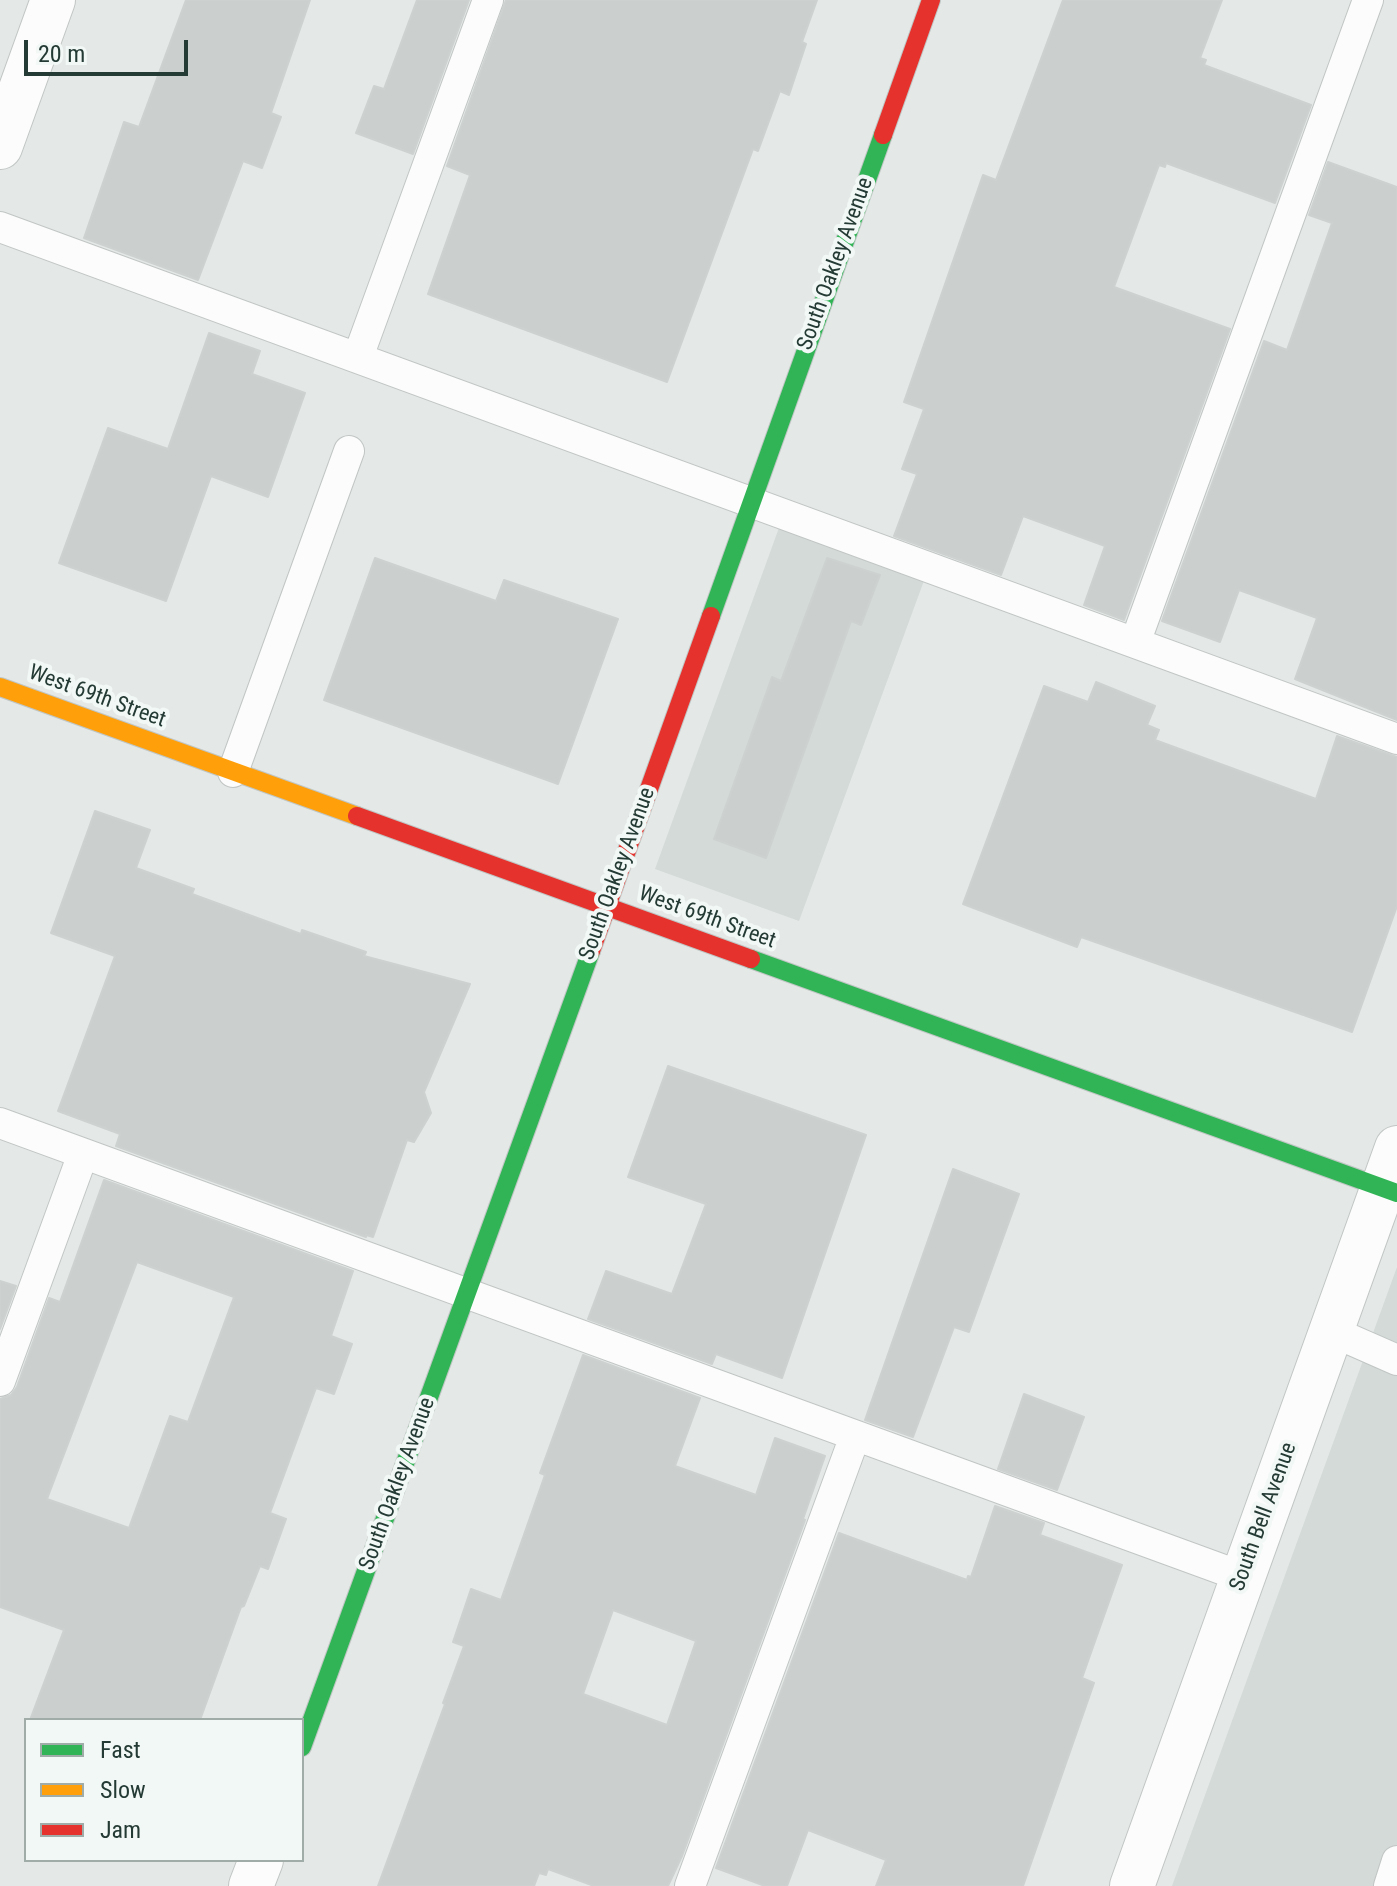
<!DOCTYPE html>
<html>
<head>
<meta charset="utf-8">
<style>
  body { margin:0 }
  #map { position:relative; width:1397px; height:1886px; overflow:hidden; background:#e4e9e7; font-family:"Roboto Condensed",sans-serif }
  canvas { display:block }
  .legend { position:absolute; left:24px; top:1718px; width:280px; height:144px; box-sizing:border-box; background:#f2f8f5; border:2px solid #a0aca8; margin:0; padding:10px 14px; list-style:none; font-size:24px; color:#243a34 }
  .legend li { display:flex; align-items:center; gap:16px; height:40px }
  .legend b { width:40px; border:2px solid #a0aca8 }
  .scale { position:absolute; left:24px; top:40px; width:164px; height:36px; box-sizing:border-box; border:4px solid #243a34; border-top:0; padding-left:10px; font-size:24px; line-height:28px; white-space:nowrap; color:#243a34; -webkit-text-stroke:6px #f2f8f5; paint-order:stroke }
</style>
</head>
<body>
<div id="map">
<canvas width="1397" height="1886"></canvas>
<ul class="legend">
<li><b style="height:10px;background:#30b455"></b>Fast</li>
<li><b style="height:10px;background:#ff9f0a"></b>Slow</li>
<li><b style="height:10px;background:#e5322d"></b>Jam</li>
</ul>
<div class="scale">20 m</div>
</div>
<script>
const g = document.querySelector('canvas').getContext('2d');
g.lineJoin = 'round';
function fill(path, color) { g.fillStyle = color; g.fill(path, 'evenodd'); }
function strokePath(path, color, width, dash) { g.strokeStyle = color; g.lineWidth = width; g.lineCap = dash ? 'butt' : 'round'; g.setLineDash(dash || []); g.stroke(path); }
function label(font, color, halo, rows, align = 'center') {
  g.font = font + ' "Roboto Condensed",sans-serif'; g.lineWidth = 8; g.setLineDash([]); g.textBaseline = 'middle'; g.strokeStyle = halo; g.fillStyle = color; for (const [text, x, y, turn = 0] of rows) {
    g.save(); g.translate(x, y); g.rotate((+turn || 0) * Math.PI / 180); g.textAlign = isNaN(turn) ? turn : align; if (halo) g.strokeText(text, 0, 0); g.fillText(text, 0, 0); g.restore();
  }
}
const built = new Path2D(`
  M 784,514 L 929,567 L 799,921 L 655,869 Z
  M 1397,1267 L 1397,1886 L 1172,1886 Z`);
const building = new Path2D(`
  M 186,0 L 310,0 L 271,113 L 281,117 L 262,168 L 243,161 L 198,280 L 84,238 L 124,122 L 139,127 Z
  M 417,0 L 469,0 L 413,154 L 356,133 L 374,86 L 384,89 Z
  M 506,0 L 817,0 L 802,42 L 806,44 L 789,95 L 780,91 L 758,151 L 753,149 L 667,382 L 428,294 L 470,175 L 447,166 Z
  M 1063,0 L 1222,0 L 1200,58 L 1206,60 L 1204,65 L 1311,105 L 1275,203 L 1166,163 L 1165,167 L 1159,165 L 1114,287 L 1230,329 L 1124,620 L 1084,605 L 1105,546 L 1023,516 L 1001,575 L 894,536 L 917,474 L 902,469 L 924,409 L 904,402 L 983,175 L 996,180 Z
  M 1328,162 L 1397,187 L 1397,720 L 1295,679 L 1317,618 L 1239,590 L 1220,642 L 1162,621 L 1264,341 L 1287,350 L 1332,223 L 1309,215 Z
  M 209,333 L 260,351 L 252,374 L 305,393 L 268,497 L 211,476 L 166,601 L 59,563 L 108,428 L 168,449 Z
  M 375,558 L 496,601 L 504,580 L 618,619 L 558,784 L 324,700 Z
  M 827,558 L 880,575 L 861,625 L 851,621 L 766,858 L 714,839 L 772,677 L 781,681 Z
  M 1096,682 L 1155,706 L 1147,725 L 1159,730 L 1155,740 L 1316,799 L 1337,736 L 1397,757 L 1397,906 L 1352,1032 L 1081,937 L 1077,947 L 963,904 L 1044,686 L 1088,702 Z
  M 95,811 L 150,830 L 136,868 L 194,889 L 192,894 L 301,934 L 302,930 L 366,952 L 364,956 L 470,984 L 424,1092 L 431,1113 L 414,1142 L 407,1140 L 373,1237 L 366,1235 L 366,1237 L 116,1146 L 120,1134 L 58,1111 L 115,956 L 51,933 Z
  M 668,1066 L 866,1135 L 782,1378 L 716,1354 L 712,1364 L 588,1319 L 606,1271 L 672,1294 L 706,1204 L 628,1177 Z
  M 953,1169 L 1019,1194 L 969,1332 L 954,1327 L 913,1437 L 865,1420 Z
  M 104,1180 L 353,1271 L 331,1336 L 352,1344 L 334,1394 L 316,1388 L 270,1513 L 286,1519 L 268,1569 L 260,1566 L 244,1606 L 241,1607 L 200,1720 L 30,1720 L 64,1630 L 0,1607 L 0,1399 L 11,1395 L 17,1387 L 49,1298 L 60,1302 ZM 137,1262 L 234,1297 L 188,1422 L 170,1416 L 129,1528 L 47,1499 Z
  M 0,1281 L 16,1286 L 0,1329 Z
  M 583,1355 L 700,1398 L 675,1466 L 756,1495 L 775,1438 L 825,1456 L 803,1519 L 805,1520 L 682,1856 L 668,1886 L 594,1886 L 548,1869 L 546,1875 L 539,1873 L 534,1886 L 378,1886 L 445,1704 L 443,1703 L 464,1646 L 453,1642 L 471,1589 L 501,1600 L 545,1475 L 540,1473 ZM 613,1610 L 696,1641 L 667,1725 L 583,1694 Z
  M 1024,1394 L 1084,1417 L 1057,1490 L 998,1469 Z
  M 995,1506 L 1044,1523 L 1040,1535 L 1122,1565 L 1082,1678 L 1094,1683 L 1023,1886 L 876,1886 L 886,1860 L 808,1830 L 787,1886 L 765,1886 L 716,1868 L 839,1533 L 967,1580 L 968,1576 L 971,1577 Z`);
const lane = new Path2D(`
  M 0,227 L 1397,739
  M 358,357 L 488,0
  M 1135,643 L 1368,0
  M 233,772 L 349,451
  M 0,1123 L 1243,1577
  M 1331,1331 L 1397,1360
  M 0,1381 L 83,1154
  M 690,1886 L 855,1436
  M 1389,1886 L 1397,1861`);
const street = new Path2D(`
  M 0,147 L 53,0
  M 251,1886 L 261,1860
  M 1132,1886 L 1397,1148`);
const fast = new Path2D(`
  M 711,616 L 883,135
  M 751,959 L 1397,1193
  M 302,1747 L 591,951`);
const slow = new Path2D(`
  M 0,687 L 357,816`);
const jam = new Path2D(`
  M 883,135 L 931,0
  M 357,816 L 751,959
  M 591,951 L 711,616`);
const streetNames = [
  ["South Oakley Avenue",836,264,-70],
  ["West 69th Street",97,697,20],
  ["South Oakley Avenue",618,874,-70],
  ["West 69th Street",707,918,20],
  ["South Oakley Avenue",398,1484,-70],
  ["South Bell Avenue",1264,1517,-70]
];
fill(built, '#d3dad7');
fill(building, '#cbd0ce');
strokePath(building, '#cdd2d0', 2);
strokePath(lane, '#c1c6c4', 32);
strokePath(street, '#c1c6c4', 46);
strokePath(fast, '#c0c6c4', 20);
strokePath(slow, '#c0c6c4', 20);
strokePath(jam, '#c0c6c4', 20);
strokePath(lane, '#fbfcfb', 30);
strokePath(street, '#fbfcfb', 44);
strokePath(fast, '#30b455', 18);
strokePath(slow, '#ff9f0a', 18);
strokePath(jam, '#e5322d', 18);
label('22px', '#243a34', '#f2f8f5', streetNames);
</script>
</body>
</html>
